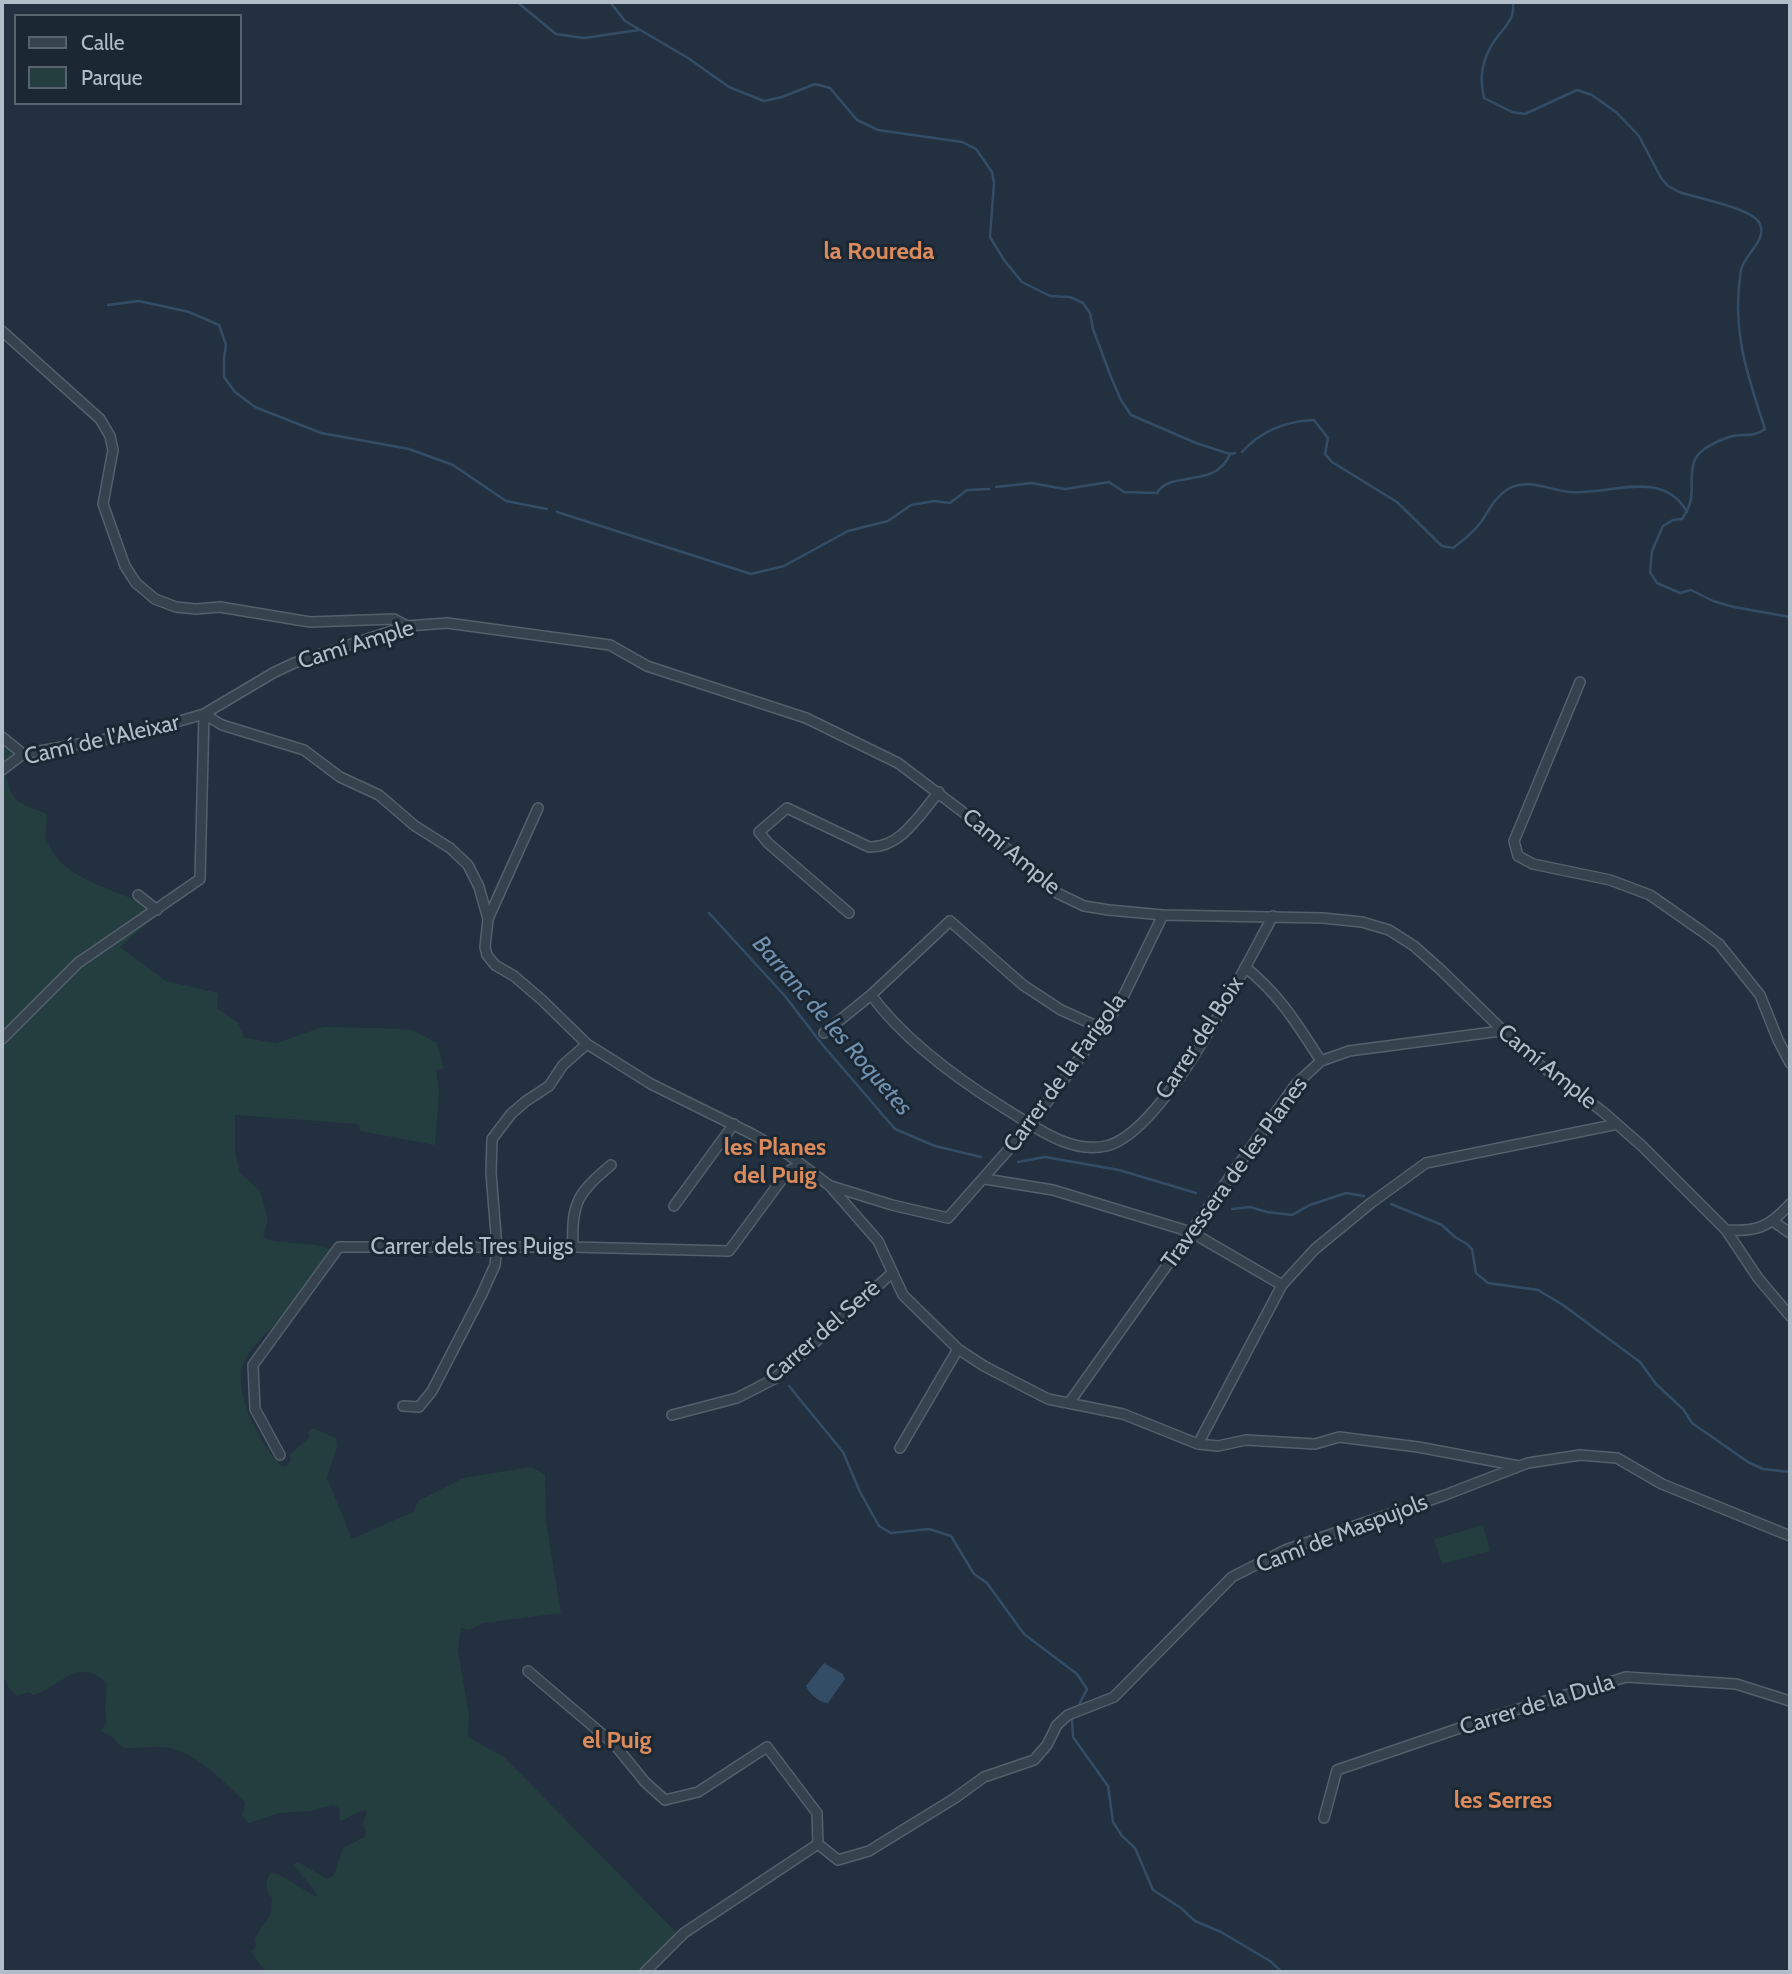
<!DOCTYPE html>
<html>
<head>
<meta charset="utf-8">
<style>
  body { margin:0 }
  #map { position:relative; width:1792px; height:1974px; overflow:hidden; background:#22303f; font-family:Cabin,sans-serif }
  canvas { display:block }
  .frame { position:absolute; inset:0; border:4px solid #b2bdca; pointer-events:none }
  .legend { position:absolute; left:14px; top:14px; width:228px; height:91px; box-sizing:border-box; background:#1b2733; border:2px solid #57636f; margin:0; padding:9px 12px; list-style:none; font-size:21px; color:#b2bdca }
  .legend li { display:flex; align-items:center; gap:14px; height:35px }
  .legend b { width:35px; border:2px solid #57636f }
</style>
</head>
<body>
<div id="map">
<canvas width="1792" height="1974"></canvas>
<div class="frame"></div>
<ul class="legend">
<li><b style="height:9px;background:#36424e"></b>Calle</li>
<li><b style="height:19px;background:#243e3f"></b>Parque</li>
</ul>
</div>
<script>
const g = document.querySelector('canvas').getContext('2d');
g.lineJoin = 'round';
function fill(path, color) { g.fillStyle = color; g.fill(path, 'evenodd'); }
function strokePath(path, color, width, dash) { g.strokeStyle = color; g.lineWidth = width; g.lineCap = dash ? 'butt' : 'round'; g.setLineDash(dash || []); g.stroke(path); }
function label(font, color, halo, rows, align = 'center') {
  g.font = font + ' Cabin,sans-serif'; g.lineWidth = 6; g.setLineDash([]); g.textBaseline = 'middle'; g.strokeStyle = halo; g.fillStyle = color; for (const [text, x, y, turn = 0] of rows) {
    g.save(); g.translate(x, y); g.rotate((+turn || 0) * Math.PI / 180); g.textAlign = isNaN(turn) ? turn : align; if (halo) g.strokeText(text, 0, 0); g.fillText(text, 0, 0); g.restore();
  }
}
const green = new Path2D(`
  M 2,741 L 15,751 L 11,760 L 3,766 C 14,804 11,799 47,814 L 45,843 L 49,844 C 61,881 128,892 160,912 L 120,947 L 166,981 L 218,993 L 217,1008 L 237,1022 L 245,1038 L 276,1043 L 323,1027 L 379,1028 L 413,1030 L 437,1043 L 444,1068 L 436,1070 L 439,1092 L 435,1145 L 360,1131 L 359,1124 L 235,1115 L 235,1152 L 240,1173 L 260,1191 L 265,1208 L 268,1221 L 263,1235 L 265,1239 C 288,1245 311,1241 333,1250 C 316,1263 306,1288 292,1306 C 278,1324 258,1338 246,1358 C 228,1386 261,1446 282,1466 L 287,1466 L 291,1460 L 289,1455 L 310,1437 L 308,1433 L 312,1428 L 336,1438 L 337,1447 L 327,1478 L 352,1539 L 413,1512 L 418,1501 L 463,1478 L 531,1467 L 545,1475 L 546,1521 L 561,1613 L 483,1623 L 469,1630 L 461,1628 L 458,1650 L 469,1715 L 468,1737 L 505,1758 L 679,1935 L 642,1972 L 268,1972 L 259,1964 L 251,1951 L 256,1947 L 255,1939 C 260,1929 265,1923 271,1914 L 272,1898 C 264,1890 266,1882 270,1873 L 278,1874 L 315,1896 L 318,1896 L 294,1865 L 298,1862 L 327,1879 L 334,1875 L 343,1848 L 365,1837 L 366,1830 L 362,1825 L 367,1812 L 365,1810 C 355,1811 350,1819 340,1821 L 339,1808 L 333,1805 L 310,1811 L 280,1813 L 249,1823 L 242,1816 L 245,1802 C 221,1780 196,1750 162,1747 C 149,1746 136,1749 123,1748 L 112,1737 L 101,1731 L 107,1722 L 105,1707 L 107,1684 C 78,1654 62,1687 33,1695 L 28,1692 L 17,1696 L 7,1686 L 6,1680 L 2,1680 Z
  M 1483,1525 L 1490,1551 L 1442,1564 L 1434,1539 Z`);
const water = new Path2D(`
  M 824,1663 L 843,1674 L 845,1679 L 828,1703 C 820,1703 809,1694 806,1686 Z`);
const stream = new Path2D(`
  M 517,2 L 556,34 L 584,38 L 639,30
  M 610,2 L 625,21 L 688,58 L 729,87 L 764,101 L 782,97 L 815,84 L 830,88 L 857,120 L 878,130 L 962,142 L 976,149 L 992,172 L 994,183 L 990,237 L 1004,260 L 1022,282 L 1050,296 L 1070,297 L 1083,303 L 1090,313 L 1093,329 L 1111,377 L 1121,400 L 1131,415 L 1196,443 L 1230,454 L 1235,453
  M 1513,2 C 1515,20 1505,26 1495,40 C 1482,59 1479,76 1484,98 L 1512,112 L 1525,114 L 1577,90 L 1592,95 L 1617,113 L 1639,136 L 1661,178 L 1668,186 L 1679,192 C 1697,198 1750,208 1759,222 C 1769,240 1744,254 1741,270 C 1731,329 1747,374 1765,429 C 1754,438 1741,433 1729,437 C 1718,441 1697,450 1694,462 C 1687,484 1699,494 1682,519 L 1673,520 L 1663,526 L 1652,551 L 1650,572 L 1657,583 L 1680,593 L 1691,590 L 1713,601 L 1734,607 L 1790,617
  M 108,305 L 139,301 L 189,312 L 219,325 L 226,345 L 224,358 L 224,377 L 235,392 L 255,407 L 321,433 L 409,449 L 453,465 L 506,501 L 547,509
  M 1242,452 C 1261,431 1286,421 1314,420 L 1328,438 L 1325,454 L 1332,462 L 1397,502 L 1442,546 L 1453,548 C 1464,540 1473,533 1481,522 C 1490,509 1494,498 1508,489 C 1529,477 1550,491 1571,492 C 1609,495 1663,468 1687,512
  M 996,487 L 1031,483 L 1065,489 L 1109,482 L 1124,492 L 1157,493 C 1171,469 1215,490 1230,454
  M 557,512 L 751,574 L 784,566 L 848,531 L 888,521 L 911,505 L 934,501 L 950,503 L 967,490 L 989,489
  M 709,913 L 785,996 L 821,1043 L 895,1129 L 935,1146 L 981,1157
  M 1018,1162 L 1045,1157 L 1119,1170 L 1196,1193
  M 1391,1204 L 1442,1225 L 1455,1237 L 1467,1244 L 1472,1249 L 1476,1273 L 1488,1283 L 1538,1290 L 1563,1305 L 1640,1362 L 1656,1384 L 1683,1409 L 1692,1423 L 1748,1462 L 1763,1469 L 1790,1472
  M 1232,1209 L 1250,1207 L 1267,1212 L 1292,1215 L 1310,1205 L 1346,1193 L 1364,1196
  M 789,1386 L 843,1452 L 860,1492 L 879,1526 L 891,1533 L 929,1529 L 951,1536 L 974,1574 L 987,1583 L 1024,1634 L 1077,1674 L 1087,1689 L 1077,1709
  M 1072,1718 L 1073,1737 L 1108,1786 L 1113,1822 L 1122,1836 L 1135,1848 L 1153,1890 L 1181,1908 L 1195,1921 L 1221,1932 L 1270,1961 L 1282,1972`);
const street = new Path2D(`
  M 2,331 L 100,419 L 110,436 L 113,450 L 103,504 L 125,566 L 136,583 L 155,599 L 176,607 L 196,609 L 220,607 L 310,622 L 394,619 L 407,626
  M 1580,682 L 1514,841 L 1518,856 L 1533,864 L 1610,880 L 1650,895 L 1703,932 L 1719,944 L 1760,995 L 1778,1040 L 1790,1063
  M 204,714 L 222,725 L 304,750 L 340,777 L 379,795 L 415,826 L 450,848 L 468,865 L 479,887 L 488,919 L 485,947 L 487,955 L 495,965 L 514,976 L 542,1000 L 587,1044 L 651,1084 L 752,1134 L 789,1155 L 830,1186 L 878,1241 L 903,1295 L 958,1349 L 984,1366 L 1048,1399 L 1123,1414 L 1198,1444 L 1218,1446 L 1246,1440 L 1315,1444 L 1339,1437 L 1418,1447 L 1519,1466
  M 2,737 L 23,754
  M 2,770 L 23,754 L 135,734 L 204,714 L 273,673 L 294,663 L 407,626 L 447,623 L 610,645 L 647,666 L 806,718 L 898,763 L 980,825 L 1057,893 L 1084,906 L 1109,910 L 1163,915 L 1323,918 L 1362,922 L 1389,930 L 1414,946 L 1441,970 L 1532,1059 L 1602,1111 L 1642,1146 L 1726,1230 C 1757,1232 1769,1227 1790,1204
  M 138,895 L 157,910
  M 849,913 L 768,843 L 759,832 L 787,808 L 869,847 C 901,848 919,815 939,792
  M 488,919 L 538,808
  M 1245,967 C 1280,995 1297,1024 1321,1061
  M 871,995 C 905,1041 956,1078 1004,1108 C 1034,1126 1069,1154 1106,1146 C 1164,1133 1244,968 1273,916
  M 824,1033 L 871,995 L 950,921 L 1023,985 L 1061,1010 L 1101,1028
  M 2,1039 L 78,963 L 200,879 L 204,714
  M 985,1179 L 1053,1190 L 1191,1232 L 1282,1285
  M 831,1186 L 892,1205 L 948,1218 L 1031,1124 L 1119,1005 L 1163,915
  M 674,1206 L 734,1124
  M 1774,1222 L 1790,1233
  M 1726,1230 L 1758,1278 L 1790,1316
  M 573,1247 C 571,1202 578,1193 611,1165
  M 1069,1403 L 1296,1084 L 1321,1061 L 1349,1051 L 1501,1031
  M 403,1406 L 419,1407 L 432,1391 L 481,1296 L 495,1265 L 497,1247 L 491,1173 L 492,1139 L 511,1114 L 526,1101 L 549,1086 L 563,1065 L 587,1044
  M 672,1415 L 737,1398 L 774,1379 L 892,1273
  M 1198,1444 L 1282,1285 L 1315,1249 L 1371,1203 L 1426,1163 L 1613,1125
  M 900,1448 L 958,1349
  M 280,1455 L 255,1409 L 253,1365 L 339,1247 L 573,1247 L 729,1251 L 788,1171 L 796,1167 L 805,1167
  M 528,1671 L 615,1745 L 645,1782 L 665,1800 L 698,1792 L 767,1747 L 817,1813 L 818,1844
  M 1324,1818 L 1337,1770 L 1495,1716 L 1626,1677 L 1736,1684 L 1790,1701
  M 645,1972 L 684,1933 L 818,1844 L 838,1860 L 869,1851 L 955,1798 L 984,1777 L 1034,1760 L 1047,1745 L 1057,1725 L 1068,1715 L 1114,1697 L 1232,1577 L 1285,1550 L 1445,1495 L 1528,1463 L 1580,1455 L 1617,1458 L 1662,1484 L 1790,1536`);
const streetNames = [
  ["Camí Ample",356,645,-17],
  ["Camí de l'Aleixar",102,740,-13],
  ["Camí Ample",1011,852,40],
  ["Carrer del Boix",1200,1038,-57],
  ["Camí Ample",1547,1067,39],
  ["Carrer de la Farigola",1065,1073,-54],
  ["Travessera de les Planes",1235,1173,-54],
  ["Carrer dels Tres Puigs",472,1247],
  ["Carrer del Serè",823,1332,-41],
  ["Camí de Maspujols",1342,1534,-21],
  ["Carrer de la Dula",1537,1705,-17]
];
const neighbourhoodNames = [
  ["la Roureda",879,252],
  ["les Planes",775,1148],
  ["del Puig",775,1176],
  ["el Puig",617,1741],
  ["les Serres",1503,1801]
];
const waterNames = [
  ["Barranc de les Roquetes",832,1026,49]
];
fill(green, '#243e3f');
fill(water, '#344d67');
strokePath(stream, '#344d67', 2.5);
strokePath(street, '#54606c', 12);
strokePath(street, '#36424e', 9);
label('23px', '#b2bdca', '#1b2733', streetNames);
label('bold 24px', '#db8a5b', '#1b2733', neighbourhoodNames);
label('italic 24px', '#7090af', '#1b2733', waterNames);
</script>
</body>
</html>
